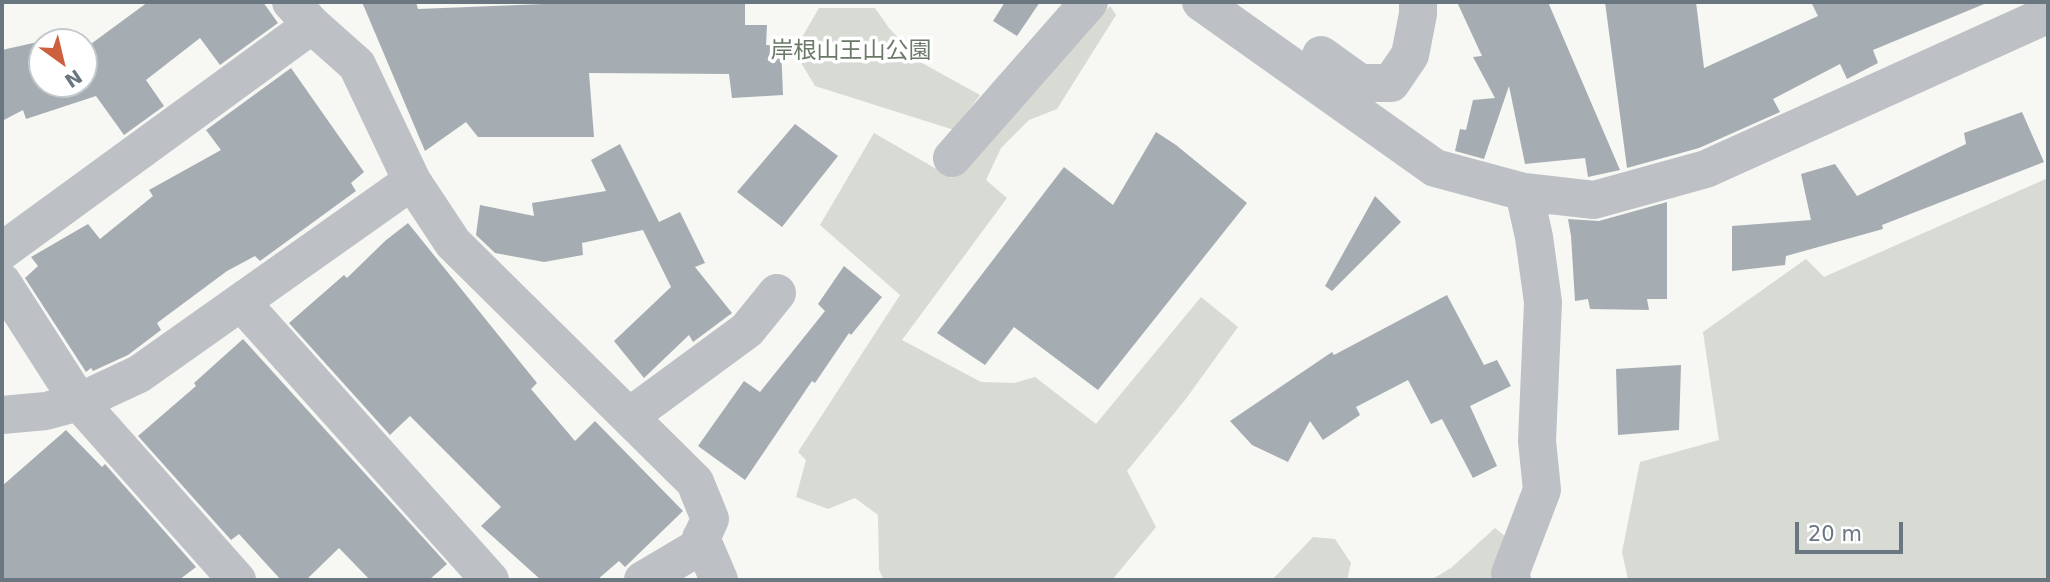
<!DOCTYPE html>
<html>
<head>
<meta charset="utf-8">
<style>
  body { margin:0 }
  #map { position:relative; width:2050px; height:582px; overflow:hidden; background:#f7f7f4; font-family:"DejaVu Sans",sans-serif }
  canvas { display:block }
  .frame { position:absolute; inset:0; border:4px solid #6a7781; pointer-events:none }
  .north { position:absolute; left:28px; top:28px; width:70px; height:70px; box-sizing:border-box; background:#fff; border:2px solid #c3c9cd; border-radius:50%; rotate:146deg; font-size:19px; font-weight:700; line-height:28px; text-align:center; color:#6a7781 }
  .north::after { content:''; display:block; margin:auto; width:24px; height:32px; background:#cd603e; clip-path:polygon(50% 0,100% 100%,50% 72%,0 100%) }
  .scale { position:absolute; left:1795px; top:522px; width:108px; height:32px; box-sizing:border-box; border:4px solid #6a7781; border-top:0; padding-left:9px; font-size:21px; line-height:24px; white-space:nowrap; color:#6a7781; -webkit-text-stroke:5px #fff; paint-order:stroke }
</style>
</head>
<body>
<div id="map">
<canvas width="2050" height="582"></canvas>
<div class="frame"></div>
<div class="north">N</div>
<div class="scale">20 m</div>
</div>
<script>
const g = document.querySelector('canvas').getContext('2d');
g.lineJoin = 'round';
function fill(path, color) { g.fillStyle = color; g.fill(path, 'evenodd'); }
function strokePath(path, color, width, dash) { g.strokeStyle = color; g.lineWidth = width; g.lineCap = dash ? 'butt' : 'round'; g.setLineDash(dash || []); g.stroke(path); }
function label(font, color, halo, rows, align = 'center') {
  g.font = font + ' "DejaVu Sans","Noto Sans JP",sans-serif'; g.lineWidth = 7; g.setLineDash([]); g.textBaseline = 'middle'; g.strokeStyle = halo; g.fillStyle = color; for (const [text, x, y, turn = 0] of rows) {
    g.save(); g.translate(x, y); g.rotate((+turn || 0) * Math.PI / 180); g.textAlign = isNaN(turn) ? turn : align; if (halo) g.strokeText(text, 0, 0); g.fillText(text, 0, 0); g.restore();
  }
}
const green = new Path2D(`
  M 1110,6 L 1116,15 L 1057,109 L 1029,120 L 1001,148 L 986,180 L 1007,198 L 902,340 L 981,382 L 1014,383 L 1035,377 L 1096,424 L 1201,297 L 1238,327 L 1185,400 L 1127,471 L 1156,527 L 1112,580 L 884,580 L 879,570 L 878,515 L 855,498 L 828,509 L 796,497 L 806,460 L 798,452 L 900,295 L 820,225 L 874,133 L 952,178 Z
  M 819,8 L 875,8 L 889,28 L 922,63 L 980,95 L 954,130 L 815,86 L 794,51 Z
  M 2048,178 L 2048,580 L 1628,580 L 1622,552 L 1640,462 L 1719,440 L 1703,332 L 1806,259 L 1824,277 Z
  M 1495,528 L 1506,537 L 1490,580 L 1431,580 L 1451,568 Z
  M 1313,537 L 1335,539 L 1351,563 L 1347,580 L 1272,580 Z`);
const building = new Path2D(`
  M 148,2 L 263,2 L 278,23 L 220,65 L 200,38 L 146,80 L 164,106 L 124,135 L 96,96 L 26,119 L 23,110 L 2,121 L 2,50 L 42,41 L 42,84 L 84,84 L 84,49 Z
  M 362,2 L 416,2 L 418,9 L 594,2 L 745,2 L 745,25 L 767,25 L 766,45 L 781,46 L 783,95 L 732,98 L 729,74 L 589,73 L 594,137 L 478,137 L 466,122 L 425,151 Z
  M 1005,2 L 1040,2 L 1017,36 L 993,21 Z
  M 1457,2 L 1548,2 L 1620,170 L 1588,177 L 1585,158 L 1525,164 L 1509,86 L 1484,159 L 1455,151 L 1460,129 L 1466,130 L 1473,100 L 1495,98 L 1473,57 L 1482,56 Z
  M 1605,2 L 1696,2 L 1704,68 L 1818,16 L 1811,2 L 1989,2 L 1873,50 L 1878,63 L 1847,79 L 1840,64 L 1773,99 L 1780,112 L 1699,148 L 1627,168 Z
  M 291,68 L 364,172 L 351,183 L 356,191 L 260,261 L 255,256 L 227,271 L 157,323 L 161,330 L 128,355 L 93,371 L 91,368 L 86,372 L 25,278 L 38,266 L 31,257 L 88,224 L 100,239 L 153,196 L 149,190 L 221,150 L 206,130 Z
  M 2022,112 L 2044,162 L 1882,225 L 1883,229 L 1786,256 L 1785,265 L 1732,271 L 1732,226 L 1811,220 L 1801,174 L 1835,164 L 1857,196 L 1966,144 L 1964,133 Z
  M 795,124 L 838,156 L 782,227 L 737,192 Z
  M 1156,132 L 1176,145 L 1247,203 L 1098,390 L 1014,327 L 985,365 L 937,333 L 1064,167 L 1113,205 Z
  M 620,144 L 659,222 L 680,212 L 705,263 L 695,267 L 732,313 L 693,342 L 689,335 L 644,378 L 614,341 L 671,287 L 643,230 L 582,243 L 583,255 L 544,262 L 495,253 L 476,235 L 480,205 L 534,216 L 532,203 L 606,191 L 591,160 Z
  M 1375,196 L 1401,222 L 1332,291 L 1325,286 Z
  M 1667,202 L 1667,299 L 1647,299 L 1649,310 L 1590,309 L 1588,299 L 1575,301 L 1571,236 L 1568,219 L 1599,221 Z
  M 408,223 L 537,383 L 531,389 L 575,441 L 595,421 L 683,511 L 625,567 L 619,561 L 597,580 L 541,580 L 481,526 L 501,507 L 410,416 L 390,435 L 289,323 L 344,275 L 347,278 L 385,241 Z
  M 844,266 L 882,297 L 851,335 L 849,333 L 815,383 L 812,381 L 745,480 L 698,446 L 744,381 L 760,392 L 825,311 L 818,304 Z
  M 1447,295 L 1484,365 L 1497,360 L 1511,386 L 1470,406 L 1497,466 L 1473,478 L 1442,419 L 1431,424 L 1408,380 L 1356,407 L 1360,415 L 1323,440 L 1310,421 L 1288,462 L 1252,445 L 1230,421 L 1332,352 L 1334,355 Z
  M 243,339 L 447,564 L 429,580 L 370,580 L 339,548 L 306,580 L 281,580 L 239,534 L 231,540 L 138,436 L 196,386 L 194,383 Z
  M 1681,365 L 1679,430 L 1618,435 L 1616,369 Z
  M 66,430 L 102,467 L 105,464 L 196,567 L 179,580 L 2,580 L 2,486 Z`);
const minor = new Path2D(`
  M 291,2 L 312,25 L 357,65 L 412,181 L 453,243 L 695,482 L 710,519 L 697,548 L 643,580
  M 1201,2 L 1435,168 L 1524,192 L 1594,200 L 1706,169 L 2038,19 L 2048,12
  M 1321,55 L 1360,83 L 1391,83 L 1410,55 L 1418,14 L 1418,2
  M 952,158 L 1089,2
  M 2,251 L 312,25
  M 2,282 L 79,402 L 237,580
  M 241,302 L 490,580
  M 2,415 L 46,411 L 79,402 L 139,374 L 412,181
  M 630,416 L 747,330 L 777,293
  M 701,538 L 719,580
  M 1512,580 L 1510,574 L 1542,490 L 1537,441 L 1543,302 L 1534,237 L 1524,192`);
const parkNames = [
  ["岸根山王山公園",851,52]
];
fill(green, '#d7dbd4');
fill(building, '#a6adb2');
strokePath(minor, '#bdc0c4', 38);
label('23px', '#6b7968', '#fff', parkNames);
</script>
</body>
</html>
